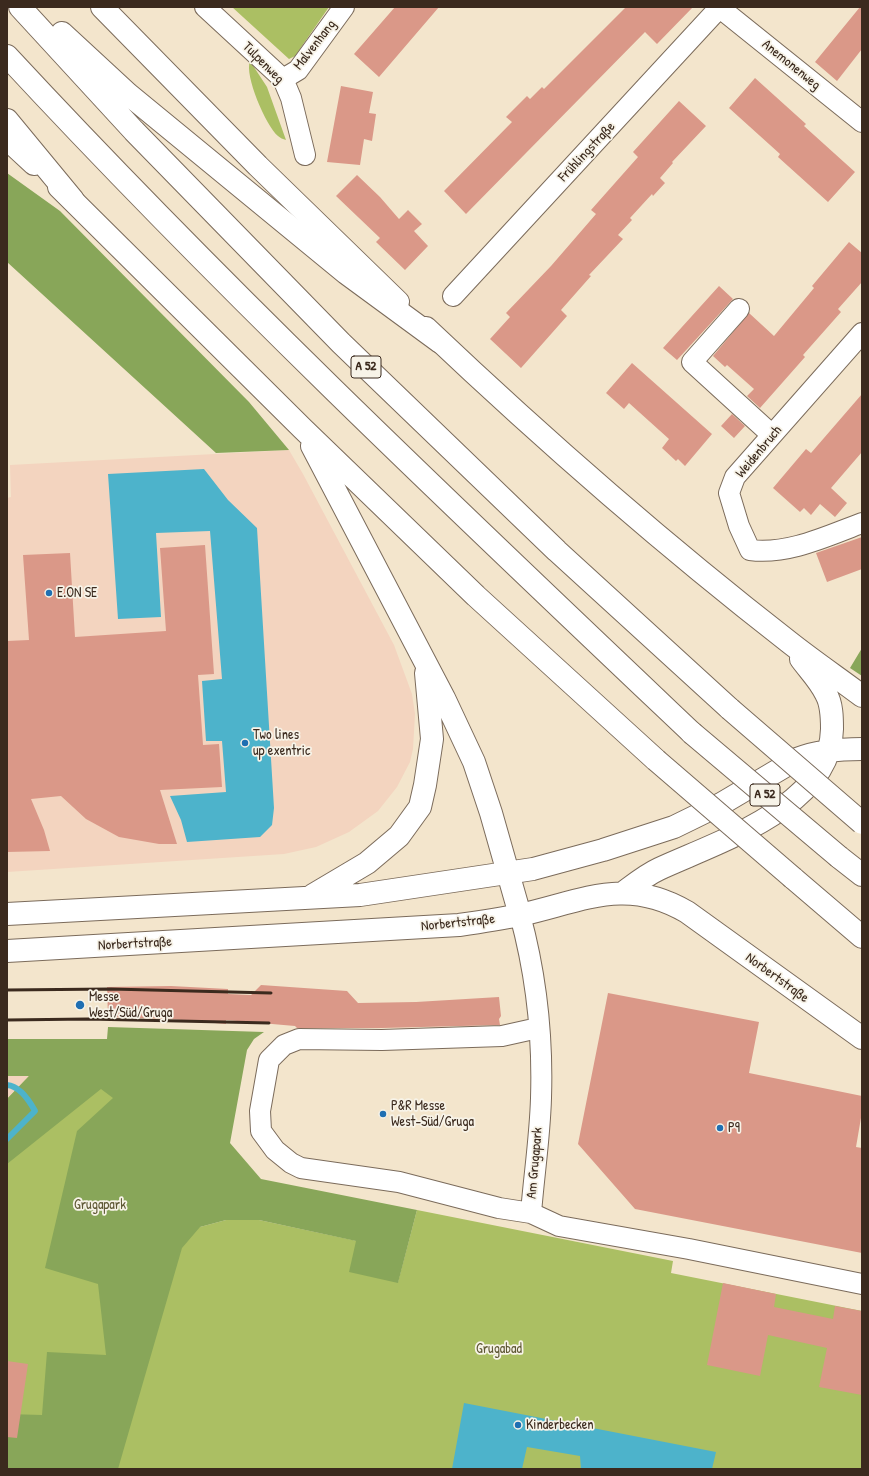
<!DOCTYPE html>
<html>
<head>
<meta charset="utf-8">
<style>
  body { margin:0 }
  #map { position:relative; width:869px; height:1476px; overflow:hidden; background:#f3e5cc; font-family:"Patrick Hand",sans-serif }
  canvas { display:block }
  .frame { position:absolute; inset:0; border:8px solid #3b2a1e; pointer-events:none }
</style>
</head>
<body>
<div id="map">
<canvas width="869" height="1476"></canvas>
<div class="frame"></div>
</div>
<script>
const g = document.querySelector('canvas').getContext('2d');
g.lineJoin = 'round';
function fill(path, color) { g.fillStyle = color; g.fill(path, 'evenodd'); }
function strokePath(path, color, width, dash) { g.strokeStyle = color; g.lineWidth = width; g.lineCap = dash ? 'butt' : 'round'; g.setLineDash(dash || []); g.stroke(path); }
function label(font, color, halo, rows, align = 'center') {
  g.font = font + ' "Patrick Hand",sans-serif'; g.lineWidth = 3.5; g.setLineDash([]); g.textBaseline = 'middle'; g.strokeStyle = halo; g.fillStyle = color; for (const [text, x, y, turn = 0] of rows) {
    g.save(); g.translate(x, y); g.rotate((+turn || 0) * Math.PI / 180); g.textAlign = isNaN(turn) ? turn : align; if (halo) g.strokeText(text, 0, 0); g.fillText(text, 0, 0); g.restore();
  }
}
const built = new Path2D(`
  M 289,450 L 303,474 L 394,645 L 412,694 L 415,714 L 413,749 L 410,762 L 397,787 L 378,811 L 349,832 L 316,847 L 284,854 L 7,872 L 7,498 L 11,497 L 10,465 Z
  M 30,1075 L 7,1099 L 7,1076 Z`);
const green = new Path2D(`
  M 232,7 L 329,7 L 295,56 L 289,59 Z
  M 250,61 L 267,87 L 286,140 C 283,139 280,138 278,136 C 266,126 244,75 250,61 Z
  M 7,1039 L 108,1039 L 200,1227 L 226,1220 L 259,1220 L 357,1241 L 398,1282 L 417,1210 L 673,1261 L 671,1273 L 862,1311 L 862,1469 L 7,1469 L 7,1099 L 29,1076 L 7,1076 Z`);
const forest = new Path2D(`
  M 7,173 L 60,211 L 249,402 L 289,450 L 216,453 L 7,262 Z
  M 862,648 L 862,676 L 850,668 Z
  M 108,1027 L 264,1032 L 254,1039 L 247,1050 L 230,1143 L 261,1179 L 417,1210 L 398,1283 L 349,1272 L 356,1241 L 259,1220 L 226,1220 L 200,1227 L 182,1248 L 118,1469 L 7,1469 L 7,1414 L 42,1415 L 47,1352 L 106,1355 L 98,1284 L 45,1268 L 77,1131 L 113,1098 L 101,1089 L 7,1164 L 7,1099 L 29,1076 L 7,1076 L 7,1039 L 107,1039 Z`);
const water = new Path2D(`
  M 204,469 L 228,500 L 257,528 L 274,808 L 272,825 L 260,837 L 187,842 L 181,820 L 170,796 L 226,792 L 222,741 L 206,741 L 202,681 L 222,679 L 210,531 L 156,533 L 161,617 L 118,619 L 108,474 Z
  M 464,1403 L 716,1452 L 712,1469 L 581,1469 L 580,1456 L 527,1447 L 522,1469 L 452,1469 Z`);
const stream = new Path2D(`
  M 7,1085 C 20,1086 29,1100 35,1111 L 7,1139`);
const building = new Path2D(`
  M 395,7 L 439,7 L 379,77 L 354,54 Z
  M 626,7 L 693,7 L 657,44 L 645,32 L 466,214 L 444,191 L 512,122 L 506,117 L 527,96 L 530,99 L 542,87 L 544,89 Z
  M 860,7 L 862,7 L 862,49 L 837,81 L 815,62 Z
  M 755,78 L 806,124 L 804,126 L 855,172 L 828,202 L 778,157 L 780,154 L 729,108 Z
  M 341,86 L 373,92 L 369,113 L 376,114 L 372,141 L 364,139 L 360,165 L 327,162 Z
  M 679,101 L 706,126 L 672,162 L 673,163 L 660,178 L 665,183 L 653,196 L 652,194 L 630,218 L 632,220 L 618,235 L 623,239 L 589,275 L 591,276 L 561,310 L 567,316 L 521,368 L 490,339 L 510,317 L 506,313 L 551,266 L 596,214 L 591,210 L 638,157 L 633,152 Z
  M 357,175 L 380,197 L 399,219 L 408,210 L 422,224 L 414,231 L 428,246 L 405,270 L 376,242 L 380,238 L 336,196 Z
  M 849,242 L 862,253 L 862,282 L 838,309 L 841,312 L 803,355 L 805,357 L 760,408 L 747,396 L 754,389 L 727,365 L 725,367 L 713,356 L 749,313 L 774,336 L 814,288 L 812,286 Z
  M 719,286 L 733,299 L 677,360 L 663,348 Z
  M 632,363 L 712,434 L 685,466 L 678,459 L 676,461 L 662,448 L 669,439 L 629,403 L 624,409 L 606,393 Z
  M 862,394 L 862,452 L 831,488 L 847,503 L 835,517 L 820,504 L 811,515 L 804,508 L 800,512 L 773,488 L 806,449 L 811,453 Z
  M 732,414 L 745,426 L 734,438 L 721,426 Z
  M 862,537 L 862,569 L 827,582 L 816,553 Z
  M 205,545 L 214,674 L 198,675 L 203,745 L 219,744 L 222,787 L 160,790 L 177,844 L 159,844 L 119,837 L 86,819 L 61,796 L 31,799 L 44,830 L 50,851 L 7,852 L 7,641 L 29,640 L 23,555 L 70,553 L 75,637 L 166,631 L 160,548 Z
  M 261,985 L 347,991 L 358,1003 L 416,1002 L 499,997 L 501,1016 L 499,1019 L 500,1025 L 382,1028 L 297,1028 L 295,1026 L 226,1020 L 226,1024 L 170,1019 L 108,1017 L 107,987 L 171,986 L 228,989 L 228,994 L 251,995 Z
  M 608,993 L 759,1022 L 749,1073 L 862,1096 L 862,1112 L 856,1147 L 862,1148 L 862,1253 L 635,1209 L 578,1144 Z
  M 723,1283 L 776,1294 L 774,1307 L 833,1319 L 835,1306 L 862,1311 L 862,1395 L 819,1387 L 827,1348 L 768,1335 L 760,1376 L 707,1365 Z
  M 7,1361 L 28,1364 L 17,1438 L 7,1437 Z`);
const minor = new Path2D(`
  M 205,7 L 283,79 L 291,98 L 305,155
  M 720,8 L 862,122
  M 283,79 L 298,70 L 344,7
  M 453,296 L 720,7
  M 739,309 L 692,362 L 772,435
  M 862,333 L 735,477 L 729,493 L 739,526 L 750,550 C 788,555 827,536 862,523
  M 520,915 C 536,974 543,1036 541,1098 C 540,1136 534,1175 531,1213
  M 538,1028 L 502,1036 L 382,1040 L 299,1039 L 284,1045 L 269,1060 L 260,1111 L 261,1131 L 275,1150 L 291,1163 L 301,1168 L 399,1182 L 499,1208 L 531,1213 L 559,1226 L 689,1249 L 862,1284`);
const major = new Path2D(`
  M 102,7 L 258,166 L 398,302
  M 7,139 L 34,164
  M 59,187 L 303,429 L 476,596 L 656,760
  M 426,328 C 542,438 663,544 789,642 C 813,661 838,678 862,696
  M 312,446 L 444,698 L 474,762 L 491,813 L 520,915
  M 793,878 L 862,937
  M 623,893 C 635,884 646,875 659,869 C 717,842 831,807 832,729 C 832,718 832,704 826,694 C 820,681 809,670 801,659
  M 313,895 L 367,863 L 399,836 L 420,807 L 425,785 L 432,739 L 426,673
  M 7,914 L 360,895 L 533,869 L 603,850 L 674,827 L 721,804 L 797,759 C 817,751 840,749 862,749
  M 7,951 L 459,925 C 480,922 500,919 520,915 C 583,901 626,876 687,912 L 862,1038`);
const highway = new Path2D(`
  M 20,7 L 134,131 L 341,343 L 557,551 L 730,709
  M 62,33 L 128,94 L 346,273 L 440,342
  M 7,56 C 225,291 459,512 692,733
  M 7,120 L 73,200
  M 839,857 L 862,875`);
const rail = new Path2D(`
  M 7,990 L 111,989 L 271,993
  M 7,1020 L 88,1019 L 269,1023`);
const majorBridge = new Path2D(`
  M 656,760 L 793,878`);
const highwayBridge = new Path2D(`
  M 730,709 L 862,823
  M 692,733 L 839,857`);
const markers = [
  [49,593,4,"#1f6fb2"],
  [245,743,4,"#1f6fb2"],
  [80,1005,5,"#1f6fb2"],
  [383,1114,4,"#1f6fb2"],
  [720,1128,4,"#1f6fb2"],
  [518,1425,4,"#1f6fb2"]
];
const shields = [
  [366,367,30],
  [765,795,30]
];
const shieldNames = [
  ["A 52",366,367],
  ["A 52",765,795]
];
const streetNames = [
  ["Malvenhang",315,45,-52],
  ["Tulpenweg",263,63,45],
  ["Anemonenweg",791,65,39],
  ["Frühlingstraße",587,152,-47],
  ["Weidenbruch",759,452,-50],
  ["Norbertstraße",458,923,-6],
  ["Norbertstraße",135,944,-3],
  ["Norbertstraße",777,978,36],
  ["Am Grugapark",535,1163,-85]
];
const poiNames = [
  ["E.ON SE",57,593],
  ["Two lines",253,735],
  ["up exentric",253,751],
  ["Messe",89,997],
  ["West/Süd/Gruga",89,1013],
  ["P&R Messe",391,1106],
  ["West-Süd/Gruga",391,1122],
  ["P9",728,1128],
  ["Kinderbecken",526,1425]
];
const parkNames = [
  ["Grugapark",100,1205],
  ["Grugabad",499,1349]
];
fill(built, '#f3d4bf');
fill(green, '#abbf63');
fill(forest, '#88a659');
fill(water, '#4db3cb');
strokePath(stream, '#4db3cb', 6);
fill(building, '#da9888');
strokePath(minor, '#7b6b5b', 22);
strokePath(major, '#7b6b5b', 24);
strokePath(highway, '#7b6b5b', 24);
strokePath(minor, '#fff', 20);
strokePath(major, '#fff', 22);
strokePath(highway, '#fff', 22);
strokePath(rail, '#3b2a1e', 3);
strokePath(majorBridge, '#7b6b5b', 24, []);
strokePath(highwayBridge, '#7b6b5b', 24, []);
strokePath(majorBridge, '#fff', 22);
strokePath(highwayBridge, '#fff', 22);
for (const [x, y, r, color] of markers) { const dot = new Path2D(); dot.arc(x, y, r, 0, 2 * Math.PI); g.fillStyle = color; g.fill(dot); strokePath(dot, '#f7f3e8', 1.5); }
for (const [x, y, w] of shields) { const box = new Path2D(); box.roundRect(x - w / 2, y - 11, w, 22, 3); g.fillStyle = '#f7f3e8'; g.fill(box); strokePath(box, '#3b2a1e', 1); }
label('bold 13px', '#3b2a1e', null, shieldNames);
label('14px', '#3b2a1e', '#f7f3e8', streetNames);
label('14px', '#3b2a1e', '#f7f3e8', poiNames, 'left');
label('14px', '#5d5733', '#f7f3e8', parkNames);
</script>
</body>
</html>
